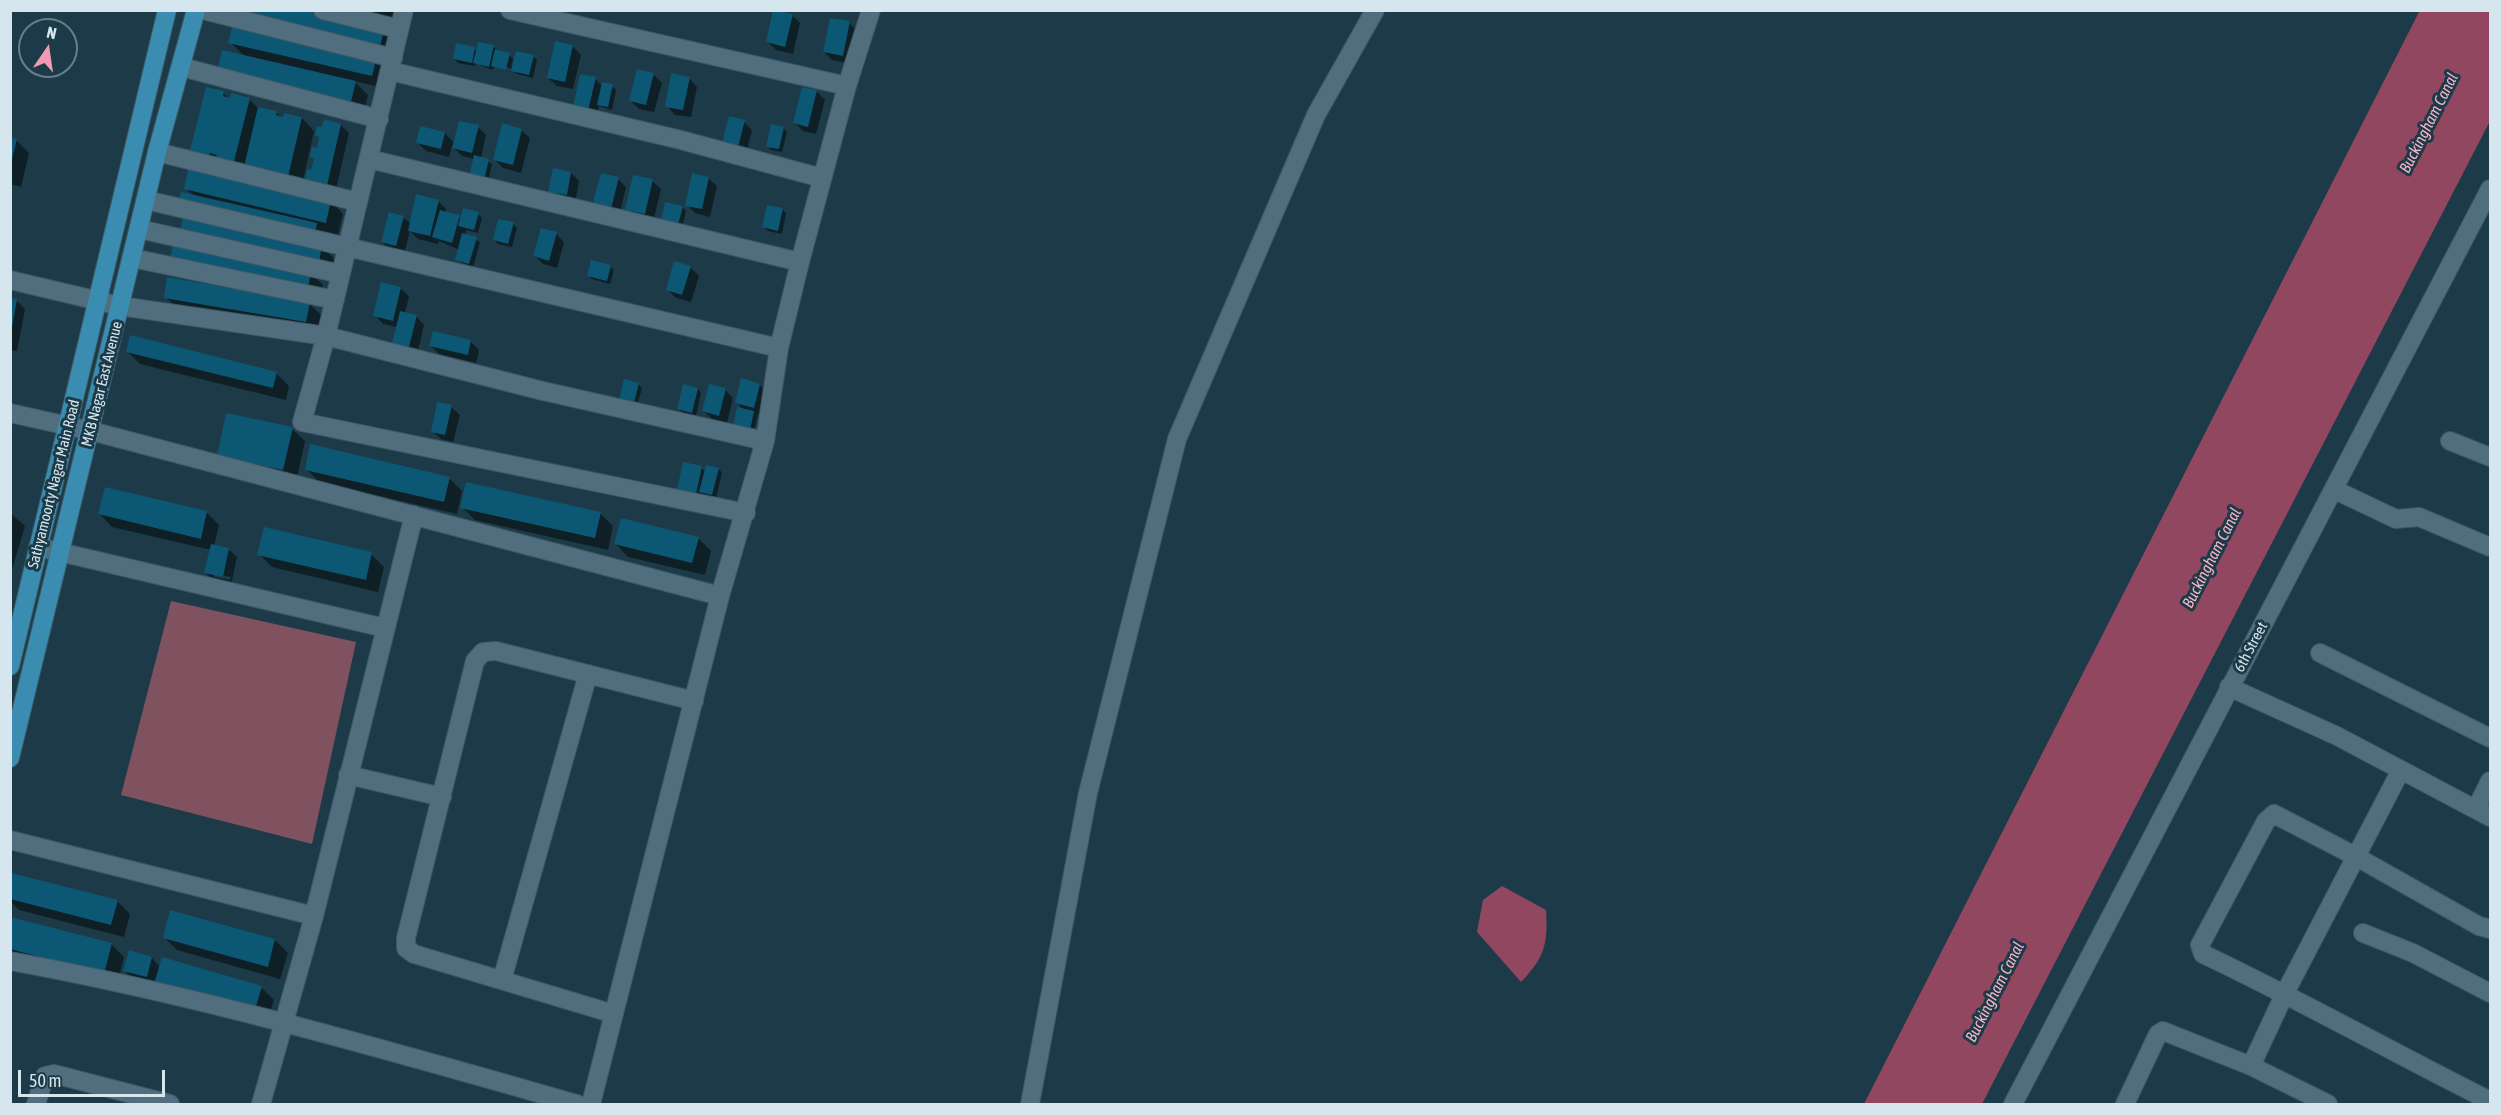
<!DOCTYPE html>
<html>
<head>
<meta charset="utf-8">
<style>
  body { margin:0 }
  #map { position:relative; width:2501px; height:1115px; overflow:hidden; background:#1d3a48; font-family:"Asap Condensed",sans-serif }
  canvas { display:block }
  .frame { position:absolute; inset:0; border:12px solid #d5e6ef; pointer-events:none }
  .north { position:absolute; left:18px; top:18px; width:60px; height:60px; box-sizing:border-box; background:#1d3a48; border:2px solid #677f8b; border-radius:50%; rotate:13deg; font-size:16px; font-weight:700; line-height:24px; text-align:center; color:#d5e6ef }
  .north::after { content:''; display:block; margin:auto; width:21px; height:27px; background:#f19ab4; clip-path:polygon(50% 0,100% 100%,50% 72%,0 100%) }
  .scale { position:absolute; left:18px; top:1070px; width:147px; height:27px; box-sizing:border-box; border:3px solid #d5e6ef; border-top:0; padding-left:8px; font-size:18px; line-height:21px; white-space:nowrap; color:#d5e6ef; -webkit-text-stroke:4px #1d3a48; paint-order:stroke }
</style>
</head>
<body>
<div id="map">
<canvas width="2501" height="1115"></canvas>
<div class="frame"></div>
<div class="north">N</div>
<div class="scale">50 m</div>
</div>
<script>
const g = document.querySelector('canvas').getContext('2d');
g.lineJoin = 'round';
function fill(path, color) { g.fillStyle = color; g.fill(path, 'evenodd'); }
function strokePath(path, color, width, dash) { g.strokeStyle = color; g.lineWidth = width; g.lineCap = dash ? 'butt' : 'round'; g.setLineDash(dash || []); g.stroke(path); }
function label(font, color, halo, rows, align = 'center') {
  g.font = font + ' "Asap Condensed",sans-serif'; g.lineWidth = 6; g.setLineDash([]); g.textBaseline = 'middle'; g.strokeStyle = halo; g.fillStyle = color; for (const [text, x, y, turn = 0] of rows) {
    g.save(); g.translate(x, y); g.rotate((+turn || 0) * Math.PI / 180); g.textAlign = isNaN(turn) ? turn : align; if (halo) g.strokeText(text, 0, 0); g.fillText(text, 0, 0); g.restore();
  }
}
const green = new Path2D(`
  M 171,601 L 356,642 L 312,844 L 121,795 Z`);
const water = new Path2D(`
  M 2420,10 L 2490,11 L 2490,121 L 1982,1104 L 1864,1104 Z
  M 1502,886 L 1546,910 C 1548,944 1545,957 1521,982 L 1477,932 L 1483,900 Z`);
const shadow = new Path2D(`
  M 236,10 L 392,10 L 398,16 L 383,31 L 397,44 L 384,88 L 354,81 L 368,95 L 363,114 L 244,56 L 230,42 Z
  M 792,15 L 800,23 L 793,54 L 776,50 L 768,42 Z
  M 849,23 L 857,31 L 851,64 L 832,60 L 824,52 Z
  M 572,46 L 581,55 L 573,89 L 557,86 L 548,78 Z
  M 493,47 L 513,58 L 511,67 L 514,68 L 533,56 L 537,60 L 533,78 L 517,74 L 511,68 L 495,66 L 492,70 L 476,63 L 475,66 L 458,63 L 454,59 L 474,49 L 478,52 Z
  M 653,74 L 662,83 L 654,112 L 639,109 L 630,100 Z
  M 689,78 L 697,87 L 691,117 L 675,115 L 667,106 Z
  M 595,79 L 602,86 L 612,86 L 616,90 L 612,110 L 599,106 L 596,119 L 583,115 Z
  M 817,92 L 825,100 L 816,134 L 803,131 L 795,123 Z
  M 223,93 L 231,101 L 249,99 L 258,108 L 276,112 L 282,118 L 302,118 L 314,131 L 300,194 L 331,201 L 343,214 L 338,235 L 324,231 L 329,237 L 326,250 L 334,259 L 331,275 L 309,271 L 323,285 L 320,301 L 185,188 L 203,166 Z
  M 744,122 L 752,130 L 746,154 L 732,151 Z
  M 341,125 L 349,133 L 334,198 L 307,179 L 312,172 L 315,160 L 312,156 L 318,150 L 320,139 L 317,136 Z
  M 478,127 L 486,135 L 481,158 L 492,164 L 488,183 L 474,159 L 462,156 L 452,146 L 449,157 L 426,151 L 418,143 L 445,133 L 455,144 Z
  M 783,128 L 787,132 L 782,152 L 771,150 L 767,146 Z
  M 521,130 L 530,138 L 521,173 L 503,168 L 495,160 Z
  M 10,138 L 16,140 L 29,153 L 21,187 L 10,184 Z
  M 571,173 L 579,181 L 575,203 L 558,200 L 550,191 Z
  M 708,178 L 717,186 L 710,217 L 695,213 L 687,205 Z
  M 618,179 L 626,187 L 619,217 L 594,204 Z
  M 652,181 L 661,189 L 653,222 L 635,218 L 627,209 Z
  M 438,201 L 446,209 L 446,213 L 462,219 L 478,214 L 482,218 L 478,233 L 466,230 L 465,235 L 480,242 L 473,267 L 456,260 L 459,250 L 439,241 L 438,244 L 418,239 L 410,231 L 404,254 L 391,250 L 382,242 L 403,217 L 411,224 Z
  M 682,207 L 686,211 L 682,228 L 662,221 Z
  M 782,209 L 786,213 L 782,234 L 768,231 L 764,227 Z
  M 513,224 L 517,228 L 512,247 L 498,244 L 494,240 Z
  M 556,234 L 564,242 L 557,268 L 543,264 L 535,256 Z
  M 610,266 L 614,270 L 610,284 L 592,279 L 589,276 Z
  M 690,267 L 699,276 L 691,302 L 676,298 L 667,289 Z
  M 400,288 L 409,296 L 405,313 L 416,316 L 424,325 L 417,355 L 394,343 L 397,327 L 383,324 L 375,315 Z
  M 166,297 L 309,303 L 322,316 L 319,334 L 178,310 Z
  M 10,299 L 16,300 L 25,309 L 17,351 L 10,350 Z
  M 471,342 L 479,350 L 476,363 L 439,354 L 431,346 Z
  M 127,351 L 276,373 L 289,386 L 286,400 L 140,364 Z
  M 638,384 L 642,388 L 637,406 L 625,403 Z
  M 760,385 L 768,394 L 762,415 L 758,414 L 753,434 L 734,426 L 744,410 L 736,402 Z
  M 698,389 L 701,393 L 696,416 L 683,413 L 679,409 Z
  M 725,390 L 733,398 L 727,423 L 712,419 L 704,411 Z
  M 451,407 L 460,415 L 453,442 L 441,439 L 432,431 Z
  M 292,429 L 305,441 L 296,482 L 219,456 Z
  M 701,468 L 706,472 L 719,469 L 722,473 L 716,498 L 705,495 L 704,501 L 687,497 Z
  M 306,469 L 449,478 L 462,491 L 457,514 L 319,482 Z
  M 462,507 L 600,513 L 613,526 L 608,550 L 475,520 Z
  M 206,512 L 219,525 L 214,546 L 228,549 L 237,557 L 231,585 L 214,581 L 206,573 L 211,550 L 112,527 L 100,514 ZM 214,574 L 231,577 L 230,580 L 214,577 Z
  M 10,513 L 25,526 L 10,576 Z
  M 698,538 L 711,551 L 705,575 L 628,557 L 616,544 Z
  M 259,554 L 371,554 L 384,567 L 378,592 L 272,567 Z
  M 12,875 L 117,901 L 130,914 L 124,937 L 19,910 L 10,901 Z
  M 171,912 L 275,940 L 288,953 L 280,979 L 177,950 L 164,937 Z
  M 10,918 L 111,944 L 124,957 L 117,985 L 10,958 Z
  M 152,958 L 160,967 L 261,987 L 274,1000 L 266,1025 L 133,979 L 125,971 Z`);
const building = new Path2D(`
  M 235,10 L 304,10 L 384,30 L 379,51 Z
  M 773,10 L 793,14 L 785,47 L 766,42 Z
  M 830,18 L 850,21 L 843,56 L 823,52 Z
  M 233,23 L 377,56 L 372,76 L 228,43 Z
  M 555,41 L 573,45 L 565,82 L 547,78 Z
  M 478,42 L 494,45 L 489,67 L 473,63 Z
  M 456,43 L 475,47 L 472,63 L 453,59 Z
  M 495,49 L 510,53 L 506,70 L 491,66 Z
  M 222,50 L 356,81 L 351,102 L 217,71 Z
  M 516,51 L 534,55 L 529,75 L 511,71 Z
  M 637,69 L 654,73 L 646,105 L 629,101 Z
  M 671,73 L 690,77 L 683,110 L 665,107 Z
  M 580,74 L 596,77 L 588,111 L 573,107 Z
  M 602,82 L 613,84 L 608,107 L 597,105 Z
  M 206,87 L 224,91 L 223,96 L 230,98 L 231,93 L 250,98 L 233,165 L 215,161 L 217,155 L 210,153 L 208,159 L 189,154 Z
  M 802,87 L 817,90 L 808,127 L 793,123 Z
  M 258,107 L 277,111 L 276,115 L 283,117 L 284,113 L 302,117 L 287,181 L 269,177 L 270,170 L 263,169 L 262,175 L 243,171 Z
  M 729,116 L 745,120 L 738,147 L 722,143 Z
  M 324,119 L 341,124 L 326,190 L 306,186 L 308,180 L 305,180 L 307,169 L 311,170 L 314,158 L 310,157 L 312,147 L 317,148 L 319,137 L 315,136 L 317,126 L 322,127 Z
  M 459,121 L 479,125 L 472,153 L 452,148 Z
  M 502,123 L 522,129 L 513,165 L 493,160 Z
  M 771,124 L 784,127 L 779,149 L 766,147 Z
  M 420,126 L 445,132 L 441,149 L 416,143 Z
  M 10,137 L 17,139 L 11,163 L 10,163 Z
  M 474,155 L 489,159 L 484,180 L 469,177 Z
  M 189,165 L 331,200 L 326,223 L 184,189 Z
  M 553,168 L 571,172 L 567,195 L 548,192 Z
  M 601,173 L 619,177 L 611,209 L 592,205 Z
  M 692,173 L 709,177 L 702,209 L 685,206 Z
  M 633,175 L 653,179 L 645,214 L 625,210 Z
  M 181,192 L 317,223 L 314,238 L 177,207 Z
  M 416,194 L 439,200 L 430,236 L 408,231 Z
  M 665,202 L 683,206 L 678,225 L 661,222 Z
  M 767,205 L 783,208 L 778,231 L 762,227 Z
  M 463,208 L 479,212 L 474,230 L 458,226 Z
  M 440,210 L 460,215 L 452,243 L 432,237 Z
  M 184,211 L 322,244 L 319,263 L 179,236 Z
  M 389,212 L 404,216 L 396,246 L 381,242 Z
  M 498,219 L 514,222 L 508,244 L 493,240 Z
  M 541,228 L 557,232 L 549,261 L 533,256 Z
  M 462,233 L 477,237 L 469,264 L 455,260 Z
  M 173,245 L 311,271 L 308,289 L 169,263 Z
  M 591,260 L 611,265 L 607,281 L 587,276 Z
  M 674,261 L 691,266 L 682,295 L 666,290 Z
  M 167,277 L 310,302 L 306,322 L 164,298 Z
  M 381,282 L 401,287 L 393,321 L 373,316 Z
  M 10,298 L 17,299 L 12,328 L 10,328 Z
  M 400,311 L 417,315 L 409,347 L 392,344 Z
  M 433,331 L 471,340 L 468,355 L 429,346 Z
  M 130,335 L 277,372 L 273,388 L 126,352 Z
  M 741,378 L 760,384 L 754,408 L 735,403 Z
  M 624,379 L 639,383 L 634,403 L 619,400 Z
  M 683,384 L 698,388 L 692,413 L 677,409 Z
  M 709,384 L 726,388 L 719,416 L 702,411 Z
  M 437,402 L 452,405 L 445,435 L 431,432 Z
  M 737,407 L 754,411 L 750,431 L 733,427 Z
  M 226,413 L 293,427 L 283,470 L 217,456 Z
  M 310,444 L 450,477 L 444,502 L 305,470 Z
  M 683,462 L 702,466 L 696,494 L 677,490 Z
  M 706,465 L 719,468 L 712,495 L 699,492 Z
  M 466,482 L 601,512 L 595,538 L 460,508 Z
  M 105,487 L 207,511 L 201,539 L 98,514 Z
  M 621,518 L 699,537 L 692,563 L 614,544 Z
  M 264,527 L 372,552 L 366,580 L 257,555 Z
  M 211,544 L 229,548 L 223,577 L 204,573 Z
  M 11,873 L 118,900 L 111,925 L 10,899 Z
  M 170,910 L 275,939 L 268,967 L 163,938 Z
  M 10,917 L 112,943 L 104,974 L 10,949 Z
  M 129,950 L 152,957 L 147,977 L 123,971 Z
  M 162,957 L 262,986 L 254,1013 L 154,984 Z`);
const minor = new Path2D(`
  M 203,10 L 393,58
  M 323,10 L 399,29
  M 404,10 L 326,336 L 302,422 L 746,513
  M 510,10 L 847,86
  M 182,67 L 379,119
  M 390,71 L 681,140 L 822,178
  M 157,152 L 358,202
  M 369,159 L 800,262
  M 146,200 L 779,348
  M 139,229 L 341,274
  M 132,258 L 335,300
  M 10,280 L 120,306 L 326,336 L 543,391 L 765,441
  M 10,413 L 91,431 L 720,596
  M 2450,441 L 2490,457
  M 2335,490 L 2396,519 L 2419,517 L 2490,547
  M 38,547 L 385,628
  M 2320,653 L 2490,738
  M 2229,687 L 2337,736 L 2490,817
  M 348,775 L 442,797
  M 2476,809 L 2490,781
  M 10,840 L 314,916
  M 2490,929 L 2479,926 L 2355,856 L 2274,814 L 2266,821 L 2200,945 L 2203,954 C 2300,1000 2394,1053 2490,1101
  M 2363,933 L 2413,953 L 2490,993
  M 10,961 C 202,996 390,1051 577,1104
  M 502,980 L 588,674
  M 614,1014 L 414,954 L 406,948 L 406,938 L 475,661 L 483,652 L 496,651 L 694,701
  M 2251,1066 L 2285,993 L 2401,770
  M 36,1104 L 45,1076 L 54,1074 L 170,1104
  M 261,1104 L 314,916 L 414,515
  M 591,1104 L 720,596 L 765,441 L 779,348 L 800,262 L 847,86 L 871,10
  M 1030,1104 L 1088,793 L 1177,439 L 1316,115 L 1375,10
  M 2013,1104 L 2490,189
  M 2125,1104 L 2158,1034 L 2163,1031 L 2251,1066 L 2328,1104`);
const major = new Path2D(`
  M 10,666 L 167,10
  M 10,758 L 157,152 L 196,10`);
const streetNames = [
  ["MKB Nagar East Avenue",102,384,-76],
  ["Sathyamoorty Nagar Main Road",54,484,-76],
  ["6th Street",2251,647,-62]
];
const waterNames = [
  ["Buckingham Canal",2429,123,-63],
  ["Buckingham Canal",2212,558,-63],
  ["Buckingham Canal",1995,992,-63]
];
fill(green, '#80515f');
fill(water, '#914760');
fill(shadow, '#0007');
fill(building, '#0c5774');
strokePath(minor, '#3e5864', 20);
strokePath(major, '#3e5864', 20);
strokePath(minor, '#506e7e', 18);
strokePath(major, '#3a8db0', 18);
label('15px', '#d5e6ef', '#1d3a48', streetNames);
label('italic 16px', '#f7b5c7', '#1d3a48', waterNames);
</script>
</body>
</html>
